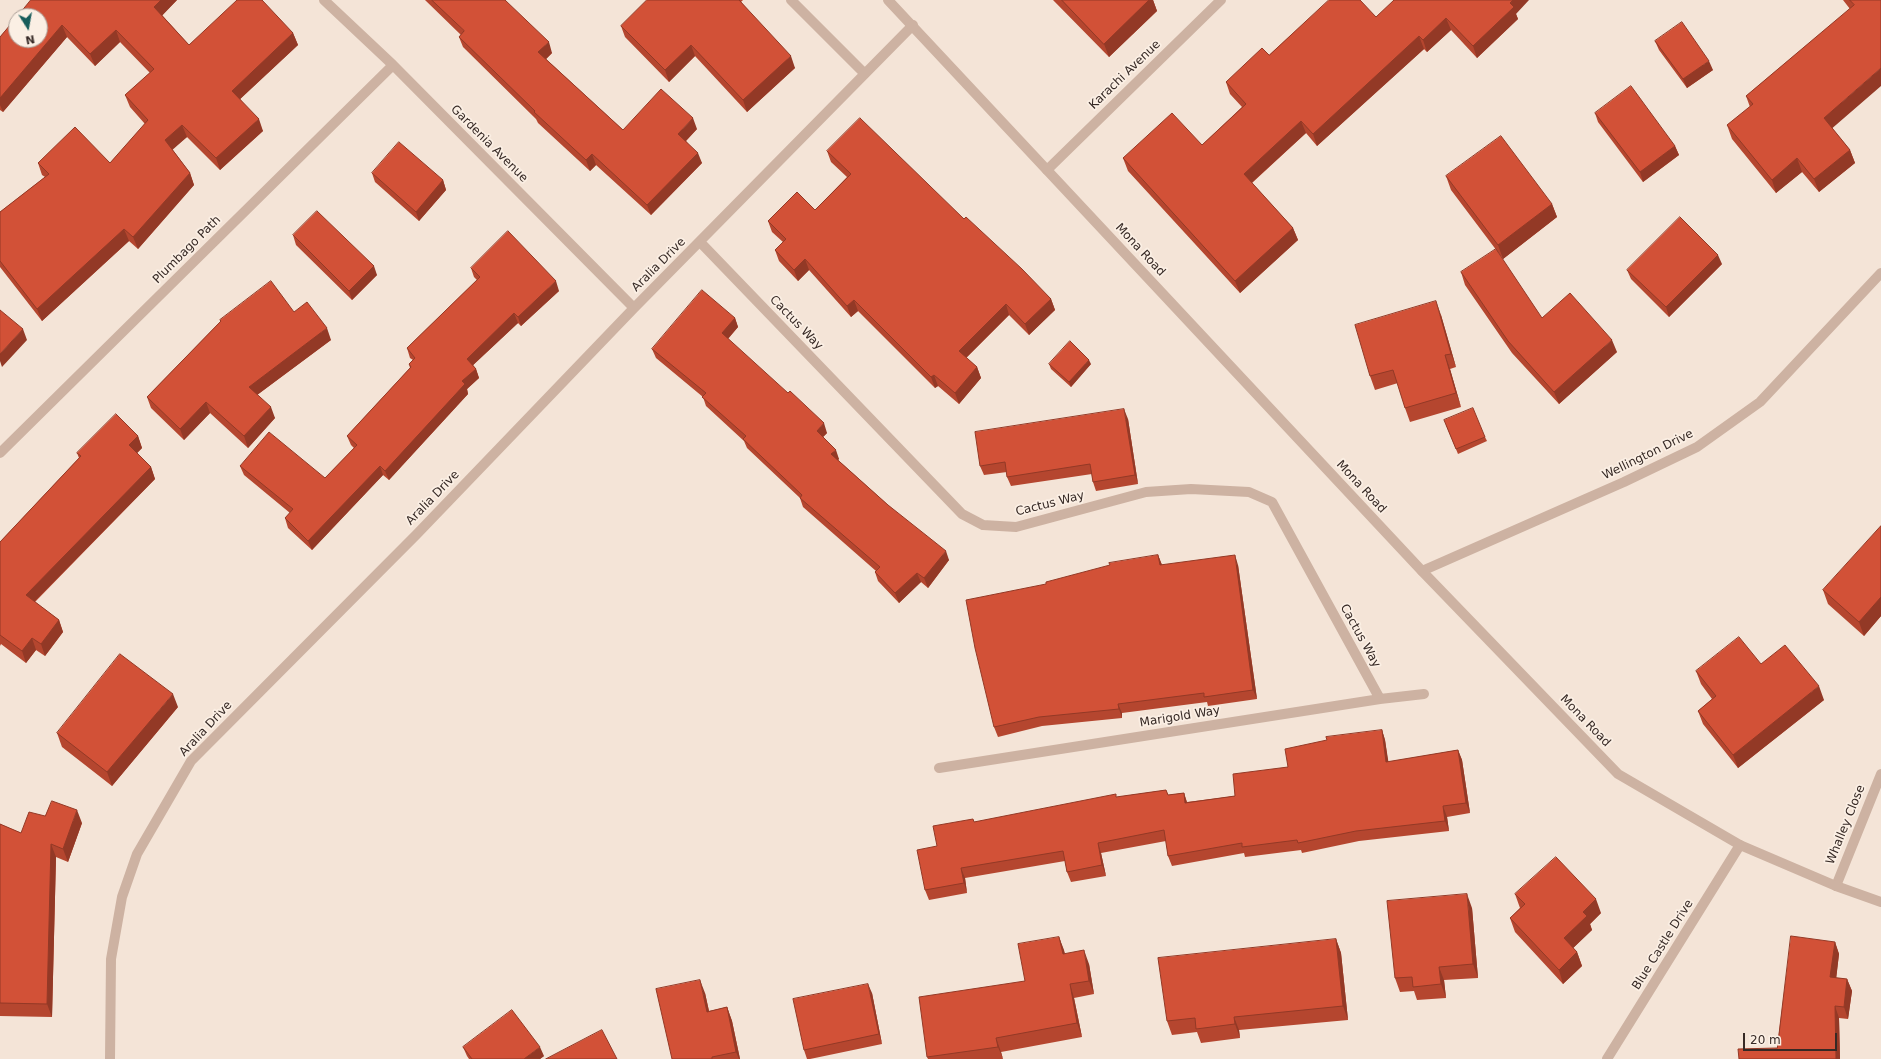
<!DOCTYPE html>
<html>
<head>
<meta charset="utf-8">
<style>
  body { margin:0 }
  #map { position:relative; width:1881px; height:1059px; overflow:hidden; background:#f4e4d7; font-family:"DejaVu Sans",sans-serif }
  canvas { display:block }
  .north { position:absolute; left:8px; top:8px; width:40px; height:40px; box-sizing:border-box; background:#fbefe4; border:1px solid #aca098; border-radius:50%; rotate:169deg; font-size:11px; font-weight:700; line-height:16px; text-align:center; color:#362925 }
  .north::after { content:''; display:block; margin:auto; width:14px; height:18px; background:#175c5b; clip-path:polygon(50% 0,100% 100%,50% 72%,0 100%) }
  .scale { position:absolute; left:1743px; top:1033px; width:94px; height:18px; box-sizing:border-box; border:2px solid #362925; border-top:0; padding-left:5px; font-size:12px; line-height:14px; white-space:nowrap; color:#362925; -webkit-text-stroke:3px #fbefe4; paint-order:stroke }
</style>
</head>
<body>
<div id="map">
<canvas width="1881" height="1059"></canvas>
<div class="north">N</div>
<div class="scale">20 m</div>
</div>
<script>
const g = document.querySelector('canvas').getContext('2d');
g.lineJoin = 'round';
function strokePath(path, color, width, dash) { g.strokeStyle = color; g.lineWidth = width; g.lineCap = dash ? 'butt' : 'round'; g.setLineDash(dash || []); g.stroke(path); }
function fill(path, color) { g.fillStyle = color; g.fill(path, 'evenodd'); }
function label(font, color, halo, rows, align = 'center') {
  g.font = font + ' "DejaVu Sans",sans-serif'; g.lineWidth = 3.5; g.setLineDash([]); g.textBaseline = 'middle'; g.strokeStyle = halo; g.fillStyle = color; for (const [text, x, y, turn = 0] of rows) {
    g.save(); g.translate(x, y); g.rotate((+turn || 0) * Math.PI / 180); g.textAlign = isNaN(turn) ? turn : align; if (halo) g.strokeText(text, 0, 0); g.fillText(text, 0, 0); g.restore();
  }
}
const minor = new Path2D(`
  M 324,0 L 393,65 L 634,308
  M 791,0 L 864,73
  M 1047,170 L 1221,0
  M 700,242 L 962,514 L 983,525 L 1016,527 L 1146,492 L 1191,489 L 1249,492 L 1272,502 L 1380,699
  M 0,453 L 393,65
  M 1422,571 L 1624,482 L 1697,447 L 1760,402 L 1881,273
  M 939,768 L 1380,699 L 1424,694
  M 1836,886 L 1881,774
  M 110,1059 L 111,959 L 122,897 L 137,854 L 191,761 L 416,535 L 634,308 L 913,25
  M 1607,1059 L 1740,845`);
const tertiary = new Path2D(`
  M 888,0 L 1422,571 L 1618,774 L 1740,845 L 1836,886 L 1881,902`);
const wall = new Path2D(`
  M 31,0 L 177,0 L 162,15 L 189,45 L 293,33 L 298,45 L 240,99 L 263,131 L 220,170 L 187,137 L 172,149 L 190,173 L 194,185 L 138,249 L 129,241 L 42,321 L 0,267 L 0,212 L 45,177 L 42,175 L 38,163 L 110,163 L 145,124 L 130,107 L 125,95 L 150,73 L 120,42 L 95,66 L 67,37 L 3,112 L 0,110 L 0,37 Z
  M 425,0 L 505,0 L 552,53 L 546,59 L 623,130 L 697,129 L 686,141 L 702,163 L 651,215 L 596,165 L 590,171 L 538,123 L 536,119 L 463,47 L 459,37 L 461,35 Z
  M 647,0 L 743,0 L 741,2 L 795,68 L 747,112 L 695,56 L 669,82 L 625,37 L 621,26 Z
  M 1053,0 L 1153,0 L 1157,11 L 1109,57 Z
  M 1843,0 L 1881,0 L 1832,128 L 1850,150 L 1855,163 L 1819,192 L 1802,172 L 1776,193 L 1732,139 L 1727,125 L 1750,107 L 1746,96 L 1850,9 Z
  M 1516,14 L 1518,19 L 1477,58 L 1451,30 L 1427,52 L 1424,49 L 1317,146 L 1306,133 L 1252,183 L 1293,228 L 1298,240 L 1240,293 L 1128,171 L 1123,158 L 1202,145 L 1242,107 L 1230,94 L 1226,82 L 1269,55 L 1376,17 Z
  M 1655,41 L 1713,70 L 1687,88 L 1659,50 Z
  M 1595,113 L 1675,146 L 1679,155 L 1643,182 L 1598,122 Z
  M 827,151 L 964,219 L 1051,299 L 1055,310 L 1029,335 L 1009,315 L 966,358 L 977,367 L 981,378 L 959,404 L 938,386 L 935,388 L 858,311 L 851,317 L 809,270 L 798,281 L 779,261 L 775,250 L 783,242 L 772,232 L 768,221 L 815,210 L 847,177 L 831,162 Z
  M 372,173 L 443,180 L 446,190 L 419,221 L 375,182 Z
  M 1446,176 L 1552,204 L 1557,217 L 1503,259 L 1451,190 Z
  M 293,235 L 377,275 L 352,300 L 296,245 Z
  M 1722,264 L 1669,317 L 1631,279 L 1627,270 Z
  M 471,268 L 559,291 L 521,326 L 518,323 L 473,365 L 476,369 L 479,378 L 467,389 L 468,394 L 389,480 L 383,475 L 312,550 L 288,528 L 285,518 L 290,513 L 244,475 L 240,466 L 325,478 L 354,448 L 351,445 L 347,436 L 410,368 L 409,364 L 413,360 L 410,358 L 407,348 L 477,280 L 474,277 Z
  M 1461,272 L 1542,318 L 1617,352 L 1559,404 L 1512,353 L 1465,285 Z
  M 294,312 L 331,340 L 257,395 L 275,418 L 248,448 L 210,413 L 184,440 L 151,408 L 147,397 L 220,322 L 220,320 Z
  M 1441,315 L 1456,367 L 1450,369 L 1461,407 L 1410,422 L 1405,408 L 1398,383 L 1375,390 L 1370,376 Z
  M 735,318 L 738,327 L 728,339 L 827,433 L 823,437 L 839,459 L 838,460 L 949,560 L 928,588 L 921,582 L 899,603 L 878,581 L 875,572 L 876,571 L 803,507 L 800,498 L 747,448 L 744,441 L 706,406 L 703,397 L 656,358 L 652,349 Z
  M 1049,364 L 1091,364 L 1071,387 L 1051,369 Z
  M 1128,419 L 1138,484 L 1096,491 L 1093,482 L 1092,474 L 1011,486 L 1007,477 L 1007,472 L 984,475 L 980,466 Z
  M 1446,425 L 1485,437 L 1487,441 L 1458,454 Z
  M 138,436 L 142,448 L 137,453 L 151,467 L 155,479 L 35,602 L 59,620 L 63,632 L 45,656 L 36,650 L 26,663 L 1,644 L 0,646 L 0,542 L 79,458 L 77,453 Z
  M 1881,526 L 1881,616 L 1864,636 L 1828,604 L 1823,590 Z
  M 1158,555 L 1162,565 L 1238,565 L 1257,699 L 1208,706 L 1207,702 L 1122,713 L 1122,718 L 1042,726 L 998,737 L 994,727 L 1046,584 Z
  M 1761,664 L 1824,700 L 1738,768 L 1703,724 L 1698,711 L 1712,699 L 1701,684 L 1696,671 Z
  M 178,707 L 112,786 L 62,747 L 57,733 Z
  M 1382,730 L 1385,740 L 1388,762 L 1458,750 L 1462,760 L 1470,813 L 1447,817 L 1449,831 L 1359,841 L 1302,853 L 1301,850 L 1245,857 L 1244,853 L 1172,866 L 1168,856 L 1166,841 L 1101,853 L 1106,876 L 1071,882 L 1067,872 L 1065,861 L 965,878 L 967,893 L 929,900 L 925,890 L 974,822 L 1117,797 L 1166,790 L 1168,795 L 1184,793 L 1187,802 L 1235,796 L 1288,767 Z
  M 45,816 L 82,823 L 68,862 L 56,857 L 52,1017 L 0,1016 L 0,824 L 21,833 Z
  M 1515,894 L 1601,913 L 1590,924 L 1592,930 L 1573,948 L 1577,952 L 1582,966 L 1563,984 L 1515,932 L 1510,918 L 1520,908 Z
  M 1472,908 L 1478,978 L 1444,980 L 1446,998 L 1417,1000 L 1414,991 L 1400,992 L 1395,978 Z
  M 1059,937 L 1065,954 L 1089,964 L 1094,994 L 1074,998 L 1082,1037 L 1001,1052 L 1003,1059 L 928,1059 L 927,1057 L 1025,981 Z
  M 1336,939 L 1341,953 L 1348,1020 L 1239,1030 L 1240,1038 L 1201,1043 L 1197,1032 L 1172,1035 L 1167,1021 Z
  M 1835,942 L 1839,954 L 1836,978 L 1847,979 L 1852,991 L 1848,1019 L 1839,1018 L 1840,1059 L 1739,1059 L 1777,1048 Z
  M 705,993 L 709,1011 L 727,1007 L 732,1021 L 740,1059 L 672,1059 Z
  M 872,993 L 882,1044 L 810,1059 L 807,1059 L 804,1050 Z
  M 463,1047 L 544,1056 L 540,1059 L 469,1059 L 467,1056 Z`);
const shadedWall = new Path2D(`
  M 161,0 L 177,0 L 159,19 L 154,7 Z
  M 1148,0 L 1153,0 L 1157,11 L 1109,57 L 1104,44 Z
  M 1513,0 L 1529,0 L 1516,14 L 1518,19 L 1477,58 L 1473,46 Z
  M 1446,18 L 1451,30 L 1427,52 L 1423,40 Z
  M 62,25 L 67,37 L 3,112 L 0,105 L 0,98 Z
  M 116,30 L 120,42 L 95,66 L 90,54 Z
  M 293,33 L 298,45 L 237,102 L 232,91 Z
  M 1419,36 L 1424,49 L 1317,146 L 1313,134 Z
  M 549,42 L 552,53 L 542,63 L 538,52 Z
  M 691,45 L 695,56 L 669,82 L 665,70 Z
  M 791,56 L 795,68 L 747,112 L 743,100 Z
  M 1709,61 L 1713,70 L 1687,88 L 1683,79 Z
  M 1881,68 L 1881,86 L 1829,131 L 1824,118 Z
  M 693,118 L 697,129 L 682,145 L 678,134 Z
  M 259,119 L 263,131 L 220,170 L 216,158 Z
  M 1301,121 L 1306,133 L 1248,186 L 1244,174 Z
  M 182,125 L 187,137 L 170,152 L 165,140 Z
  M 1675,146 L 1679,155 L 1643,182 L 1640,172 Z
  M 1850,150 L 1855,163 L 1819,192 L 1814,179 Z
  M 698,153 L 702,163 L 651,215 L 647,205 Z
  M 592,154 L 596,165 L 590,171 L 586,160 Z
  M 1797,158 L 1802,172 L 1776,193 L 1772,180 Z
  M 190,173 L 194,185 L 138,249 L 133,237 Z
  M 443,180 L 446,190 L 419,221 L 416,212 Z
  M 1552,204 L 1557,217 L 1503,259 L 1498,245 Z
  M 1293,228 L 1298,240 L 1240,293 L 1235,281 Z
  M 124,229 L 129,241 L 42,321 L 37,309 Z
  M 1718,255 L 1722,264 L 1669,317 L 1666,307 Z
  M 805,259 L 809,270 L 798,281 L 794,270 Z
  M 374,266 L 377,275 L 352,300 L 349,291 Z
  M 556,281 L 559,291 L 521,326 L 518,317 Z
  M 1051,299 L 1055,310 L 1029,335 L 1025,324 Z
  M 854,300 L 858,311 L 851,317 L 847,306 Z
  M 1436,301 L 1441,315 L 1456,367 L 1451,354 Z
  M 1006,304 L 1009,315 L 962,362 L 959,351 Z
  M 514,313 L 518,323 L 470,368 L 467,359 Z
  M 735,318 L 738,327 L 725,342 L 722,333 Z
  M 327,328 L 331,340 L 253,398 L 249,387 Z
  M 23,329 L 27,340 L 2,367 L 0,361 L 0,354 Z
  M 1612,340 L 1617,352 L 1559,404 L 1554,392 Z
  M 1445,355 L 1450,369 L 1461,407 L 1456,393 Z
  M 1089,360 L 1091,364 L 1071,387 L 1069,382 Z
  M 977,367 L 981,378 L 959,404 L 955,393 Z
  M 476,369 L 479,378 L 467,389 L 468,394 L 389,480 L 385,471 L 462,381 Z
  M 934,375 L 938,386 L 935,388 L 931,377 Z
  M 206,402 L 210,413 L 184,440 L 180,429 Z
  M 271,407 L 275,418 L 248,448 L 244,436 Z
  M 1124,409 L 1128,419 L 1138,484 L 1135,475 Z
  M 824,423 L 827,433 L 820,440 L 817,431 Z
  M 138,436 L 142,448 L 133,457 L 129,445 Z
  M 836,450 L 839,459 L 834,464 L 831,454 Z
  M 380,466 L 383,475 L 312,550 L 308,541 Z
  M 151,467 L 155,479 L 30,606 L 26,595 Z
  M 946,551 L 949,560 L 928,588 L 924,578 Z
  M 1158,555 L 1162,565 L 1160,565 Z
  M 1235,555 L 1238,565 L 1257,699 L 1253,690 Z
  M 917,573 L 921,582 L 899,603 L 895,593 Z
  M 1881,597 L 1881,616 L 1864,636 L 1859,622 Z
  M 59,620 L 63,632 L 45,656 L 41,644 Z
  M 32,638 L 36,650 L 26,663 L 22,651 Z
  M 1819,686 L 1824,700 L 1738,768 L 1733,755 Z
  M 173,694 L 178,707 L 112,786 L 107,772 Z
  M 1118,704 L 1122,713 L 1122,718 L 1119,709 Z
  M 1382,730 L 1385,740 L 1390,772 L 1386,762 Z
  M 1458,750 L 1462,760 L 1470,813 L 1466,803 Z
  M 1184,793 L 1187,803 L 1185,803 Z
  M 1443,806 L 1447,817 L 1449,831 L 1445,821 Z
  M 77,810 L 82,823 L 68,862 L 63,849 Z
  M 1098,843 L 1101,853 L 1106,876 L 1102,865 Z
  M 51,844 L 56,857 L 52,1017 L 47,1004 Z
  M 961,868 L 965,878 L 967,893 L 964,883 Z
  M 1467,894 L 1472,908 L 1478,978 L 1473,964 Z
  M 1596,899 L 1601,913 L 1590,924 L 1592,930 L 1569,952 L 1564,938 L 1583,912 Z
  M 1059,937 L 1064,950 L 1068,968 L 1063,954 Z
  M 1336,939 L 1341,953 L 1348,1020 L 1343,1006 Z
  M 1835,942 L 1839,954 L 1835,989 L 1830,977 Z
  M 1084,950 L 1089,964 L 1094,994 L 1089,981 Z
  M 1577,952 L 1582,966 L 1563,984 L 1559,970 Z
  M 1439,967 L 1444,980 L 1446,998 L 1441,984 Z
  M 1847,979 L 1852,991 L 1848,1019 L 1844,1007 Z
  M 700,980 L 705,993 L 712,1025 L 707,1012 Z
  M 868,984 L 872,993 L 882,1044 L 879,1034 Z
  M 1070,984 L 1074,998 L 1082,1037 L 1077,1023 Z
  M 1835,1006 L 1839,1018 L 1840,1059 L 1836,1059 Z
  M 727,1007 L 732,1021 L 740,1059 L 739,1059 L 736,1052 Z
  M 1234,1017 L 1239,1030 L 1240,1038 L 1235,1024 Z
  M 996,1038 L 1001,1052 L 1003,1059 L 998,1047 Z
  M 540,1047 L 544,1056 L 540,1059 L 524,1059 Z`);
const building = new Path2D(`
  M 31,0 L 161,0 L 154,7 L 189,45 L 237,0 L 262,0 L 293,33 L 232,91 L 259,119 L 216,158 L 182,125 L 165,140 L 190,173 L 133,237 L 124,229 L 37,309 L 0,261 L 0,212 L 49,174 L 38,163 L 75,127 L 110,163 L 148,120 L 125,95 L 154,69 L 116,30 L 90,54 L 62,25 L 0,98 L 0,37 L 16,18 L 16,40 L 40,40 L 40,16 L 18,16 Z
  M 432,0 L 505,0 L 549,42 L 538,52 L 623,130 L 661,89 L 693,118 L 678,134 L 698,153 L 647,205 L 592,154 L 586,160 L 534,112 L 535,111 L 459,37 L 464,31 Z
  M 647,0 L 739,0 L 791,56 L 743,100 L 691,45 L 665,70 L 621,26 Z
  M 1062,0 L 1149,0 L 1104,44 Z
  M 1329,0 L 1360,0 L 1376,17 L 1394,0 L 1513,0 L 1510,3 L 1514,7 L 1473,46 L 1446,18 L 1423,40 L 1419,36 L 1313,134 L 1301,121 L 1244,174 L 1293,228 L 1235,281 L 1123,158 L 1172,113 L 1202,145 L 1246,104 L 1226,82 L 1262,48 L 1269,55 Z
  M 1850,0 L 1881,0 L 1881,68 L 1824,118 L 1850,150 L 1814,179 L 1797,158 L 1772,180 L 1727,125 L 1753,104 L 1746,96 L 1854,5 Z
  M 1682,22 L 1709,61 L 1683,79 L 1655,41 Z
  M 1631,86 L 1675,146 L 1640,172 L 1595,113 Z
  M 860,118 L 964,219 L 966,217 L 1022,269 L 1051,299 L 1025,324 L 1006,304 L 959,351 L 977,367 L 955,393 L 934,375 L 931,377 L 854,300 L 847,306 L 805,259 L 794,270 L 775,250 L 786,239 L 768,221 L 797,192 L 815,210 L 851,174 L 827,151 Z
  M 1501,136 L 1552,204 L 1498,245 L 1446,176 Z
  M 399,142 L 443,180 L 416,212 L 372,173 Z
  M 317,211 L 374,266 L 349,291 L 293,235 Z
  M 1680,217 L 1718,255 L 1666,307 L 1627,270 Z
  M 508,231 L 556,281 L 518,317 L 514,313 L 467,359 L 476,369 L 462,381 L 465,384 L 385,471 L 380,466 L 308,541 L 285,518 L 293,509 L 240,466 L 269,432 L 325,478 L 357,445 L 347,436 L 411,367 L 409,364 L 415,358 L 407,348 L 480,277 L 471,268 Z
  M 1496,249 L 1542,318 L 1570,293 L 1612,340 L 1554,392 L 1508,341 L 1461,272 Z
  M 271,281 L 294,312 L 307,302 L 327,328 L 249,387 L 271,407 L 244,436 L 206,402 L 180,429 L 147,397 L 221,321 L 220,320 Z
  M 702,290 L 735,318 L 722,333 L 788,393 L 790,391 L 824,423 L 817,431 L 836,450 L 831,454 L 888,505 L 946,551 L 924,578 L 917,573 L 895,593 L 875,572 L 880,567 L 800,498 L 802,495 L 743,439 L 746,436 L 702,397 L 706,393 L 652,349 Z
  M 1436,301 L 1451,354 L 1445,355 L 1456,393 L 1405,408 L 1393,370 L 1370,376 L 1355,325 Z
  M 0,310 L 23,329 L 0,354 Z
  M 1070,341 L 1089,360 L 1069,382 L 1049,364 Z
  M 1473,408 L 1485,437 L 1456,449 L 1444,420 Z
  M 1124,409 L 1135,475 L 1093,482 L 1090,464 L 1007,477 L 1005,462 L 980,466 L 975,432 Z
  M 116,414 L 138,436 L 129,445 L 151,467 L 26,595 L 59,620 L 41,644 L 32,638 L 22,651 L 0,635 L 0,542 L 81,456 L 77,453 Z
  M 1881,526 L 1881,597 L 1859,622 L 1823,590 Z
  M 1158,555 L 1160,565 L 1235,555 L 1253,690 L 1204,697 L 1204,693 L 1118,704 L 1119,709 L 1039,717 L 994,727 L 975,648 L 966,600 L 1046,584 L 1046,582 L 1110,565 L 1109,563 Z
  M 1739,637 L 1761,664 L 1785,645 L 1819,686 L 1733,755 L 1698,711 L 1716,696 L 1696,671 Z
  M 120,654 L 173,694 L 107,772 L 57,733 Z
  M 1382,730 L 1386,762 L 1458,750 L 1466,803 L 1443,806 L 1445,821 L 1356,831 L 1298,843 L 1297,840 L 1242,847 L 1242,843 L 1168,856 L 1164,830 L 1098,843 L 1102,865 L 1067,872 L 1063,851 L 961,868 L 964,883 L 925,890 L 917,850 L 937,846 L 933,826 L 973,819 L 974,822 L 1116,794 L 1116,797 L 1166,790 L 1168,795 L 1184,793 L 1185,803 L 1235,796 L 1233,774 L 1288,767 L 1285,749 L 1327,740 L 1326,737 Z
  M 52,801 L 77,810 L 63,849 L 51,844 L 47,1004 L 0,1003 L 0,824 L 21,833 L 29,812 L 45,816 Z
  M 1556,857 L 1596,899 L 1583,912 L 1587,916 L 1564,938 L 1577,952 L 1559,970 L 1510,918 L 1525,904 L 1515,894 Z
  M 1467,894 L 1473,964 L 1439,967 L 1441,984 L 1413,987 L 1412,977 L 1395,978 L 1387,901 Z
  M 1791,936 L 1835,942 L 1830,977 L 1847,979 L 1844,1007 L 1835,1006 L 1836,1059 L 1739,1059 L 1738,1049 L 1777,1048 Z
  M 1059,937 L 1063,954 L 1084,950 L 1089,981 L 1070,984 L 1077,1023 L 996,1038 L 998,1047 L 927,1057 L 919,997 L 1025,981 L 1018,944 Z
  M 1336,939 L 1343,1006 L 1234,1017 L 1235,1024 L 1196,1029 L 1195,1018 L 1167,1021 L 1158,958 Z
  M 700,980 L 707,1012 L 727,1007 L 736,1052 L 712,1057 L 712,1059 L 672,1059 L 656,989 Z
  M 868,984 L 879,1034 L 804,1050 L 793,999 Z
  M 512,1010 L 540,1047 L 524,1059 L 472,1059 L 463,1047 Z
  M 602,1030 L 617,1059 L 546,1059 Z`);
const streetNames = [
  ["Karachi Avenue",1125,75,-44],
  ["Gardenia Avenue",489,144,45],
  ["Plumbago Path",187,250,-45],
  ["Mona Road",1140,250,47],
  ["Aralia Drive",659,265,-45],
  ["Cactus Way",796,323,46],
  ["Wellington Drive",1648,455,-26],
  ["Mona Road",1361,487,47],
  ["Aralia Drive",433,498,-46],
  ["Cactus Way",1050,504,-14],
  ["Cactus Way",1360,636,61],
  ["Marigold Way",1180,717,-9],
  ["Mona Road",1585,721,46],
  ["Aralia Drive",206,729,-47],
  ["Whalley Close",1846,825,-68],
  ["Blue Castle Drive",1663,945,-58]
];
strokePath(minor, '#cdb2a2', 10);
strokePath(tertiary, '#cdb2a2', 10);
fill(wall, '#b5462f');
fill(shadedWall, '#933926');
fill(building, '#d25137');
strokePath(building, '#933926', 1);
label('12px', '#362925', '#fbefe4', streetNames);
</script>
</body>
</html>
